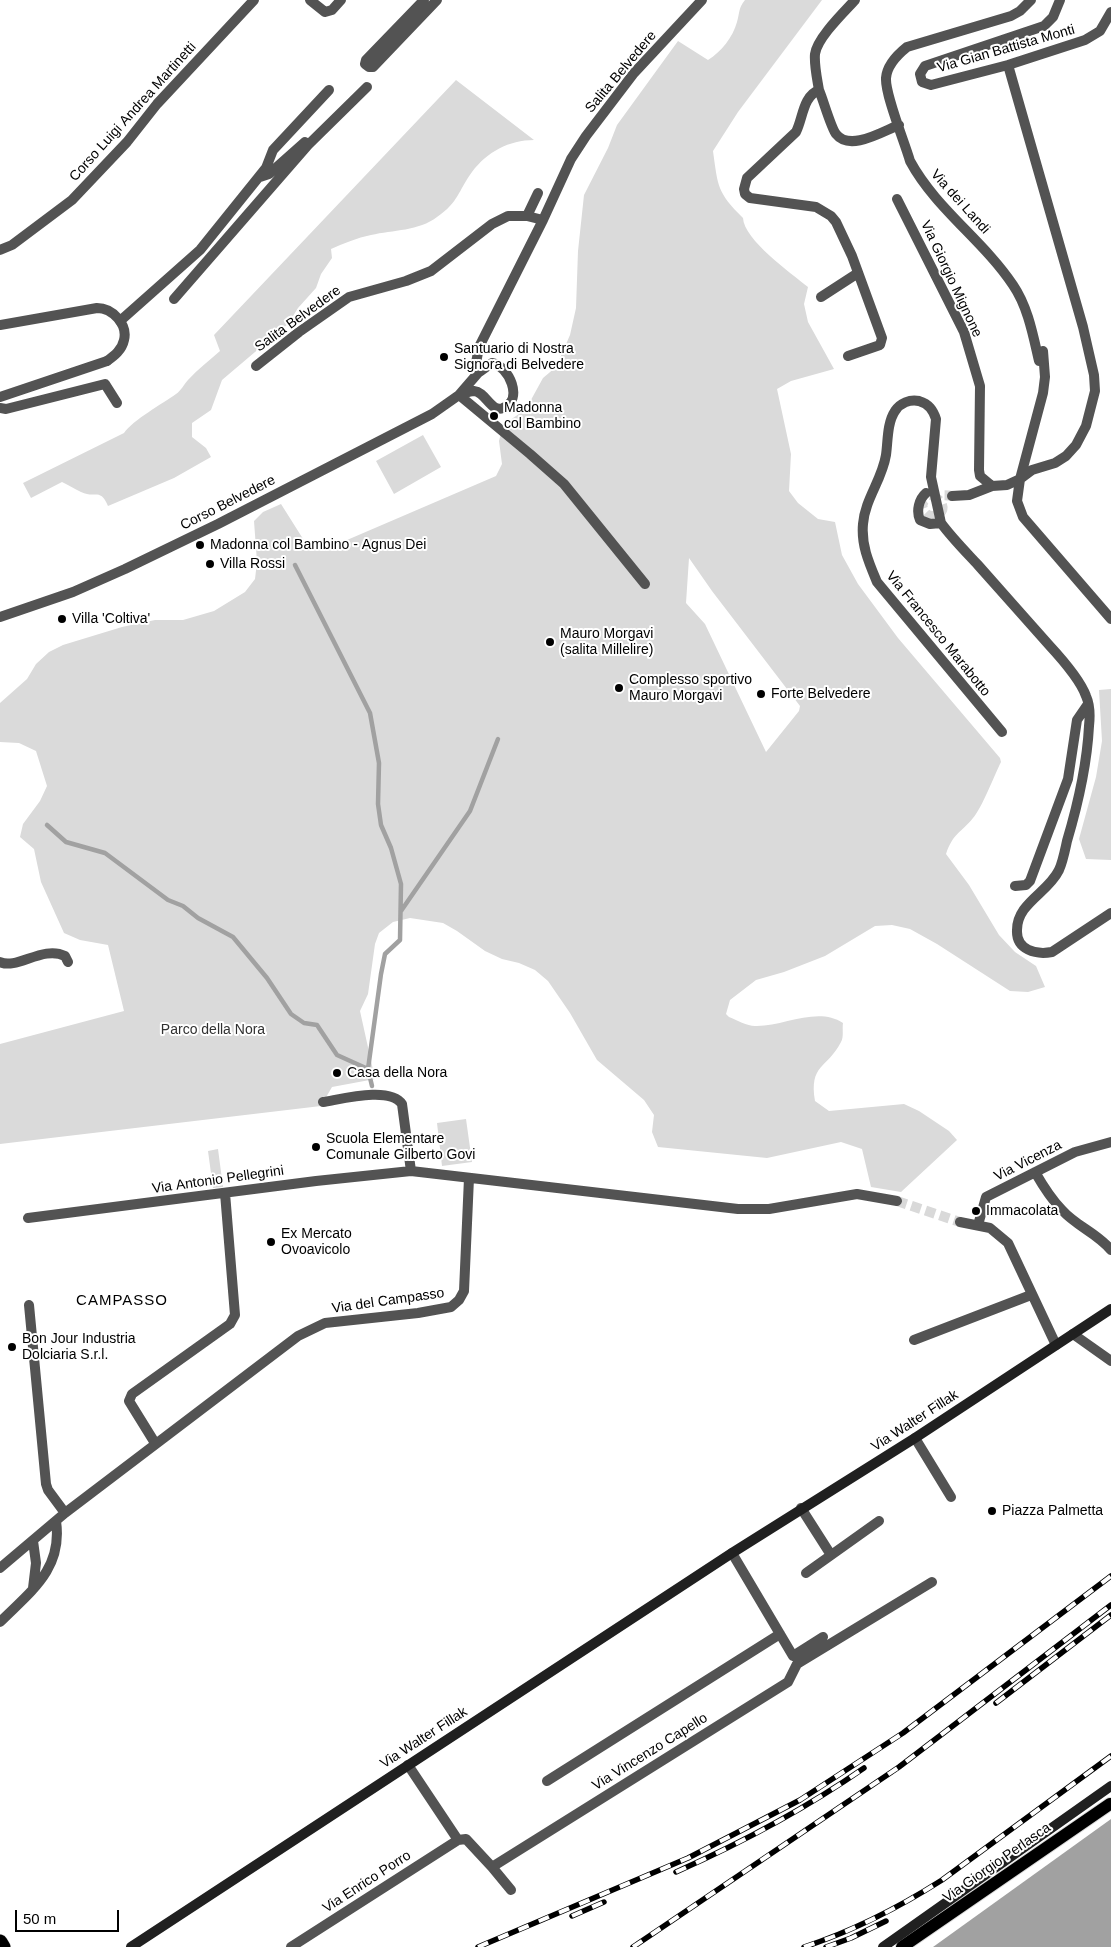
<!DOCTYPE html>
<html>
<head>
<meta charset="utf-8">
<style>
  body { margin:0 }
  #map { position:relative; width:1111px; height:1947px; overflow:hidden; background:#fff; font-family:Arial,sans-serif }
  canvas { display:block }
  .scale { position:absolute; left:15px; top:1910px; width:104px; height:22px; box-sizing:border-box; border:2px solid #000; border-top:0; padding-left:6px; font-size:15px; line-height:18px; white-space:nowrap; color:#000; -webkit-text-stroke:4px #fff; paint-order:stroke }
</style>
</head>
<body>
<div id="map">
<canvas width="1111" height="1947"></canvas>
<div class="scale">50 m</div>
</div>
<script>
const g = document.querySelector('canvas').getContext('2d');
g.lineJoin = 'round';
function fill(path, color) { g.fillStyle = color; g.fill(path, 'evenodd'); }
function strokePath(path, color, width, dash) { g.strokeStyle = color; g.lineWidth = width; g.lineCap = dash ? 'butt' : 'round'; g.setLineDash(dash || []); g.stroke(path); }
function label(font, color, halo, rows, align = 'center') {
  g.font = font + ' Arial,sans-serif'; g.lineWidth = 4; g.setLineDash([]); g.textBaseline = 'middle'; g.strokeStyle = halo; g.fillStyle = color; for (const [text, x, y, turn = 0] of rows) {
    g.save(); g.translate(x, y); g.rotate((+turn || 0) * Math.PI / 180); g.textAlign = isNaN(turn) ? turn : align; if (halo) g.strokeText(text, 0, 0); g.fillText(text, 0, 0); g.restore();
  }
}
const green = new Path2D(`
  M 745,0 L 822,0 L 738,112 L 713,151 C 718,187 717,192 743,218 C 744,240 791,273 808,287 L 804,304 L 808,322 L 834,369 L 791,381 L 777,389 L 791,454 L 789,491 L 798,503 L 818,519 L 835,522 L 842,555 L 858,584 L 898,638 L 1000,758 L 1001,762 C 994,776 982,808 973,818 C 961,833 953,833 946,854 L 969,885 L 999,935 L 1015,952 L 1036,966 L 1045,987 L 1028,992 L 1010,991 L 937,944 L 910,929 L 892,925 L 875,926 L 825,956 L 784,972 L 756,980 L 730,1000 L 726,1014 L 729,1017 C 737,1020 747,1026 755,1026 C 783,1027 817,1006 843,1023 C 842,1029 844,1037 841,1042 C 827,1069 809,1064 815,1101 L 829,1111 L 904,1104 L 919,1111 L 949,1131 L 957,1140 L 901,1192 L 871,1187 L 862,1149 L 841,1142 L 767,1158 L 658,1147 L 652,1132 L 654,1115 L 644,1100 L 597,1060 L 570,1013 L 548,981 L 535,970 L 519,963 L 502,959 L 485,951 L 457,931 L 443,923 L 410,918 L 393,922 L 379,933 L 375,944 L 368,994 L 360,1011 L 375,1079 L 332,1087 L 321,1106 L 0,1144 L 0,1044 L 124,1011 L 108,945 L 80,940 L 64,933 L 41,882 L 34,849 L 20,837 L 23,824 L 40,801 L 47,786 L 36,751 L 19,743 L 0,742 L 0,703 L 27,679 L 36,664 L 49,652 L 63,645 L 122,627 L 155,620 L 183,620 L 214,611 L 245,592 L 255,579 L 257,562 L 254,521 L 263,512 L 281,504 L 305,542 L 347,540 L 496,476 L 502,464 L 499,441 L 503,425 L 526,409 L 543,378 L 556,367 L 570,335 L 576,308 L 578,251 L 584,195 L 608,148 L 617,125 L 678,41 L 708,60 C 721,52 733,37 737,22 C 740,12 738,9 745,0 ZM 689,558 L 712,591 L 800,706 L 799,711 L 766,752 L 705,624 L 686,603 Z
  M 456,80 L 534,140 C 509,140 487,152 472,172 C 458,191 459,202 437,217 C 419,231 393,230 371,235 C 357,238 344,243 331,249 L 332,258 L 321,274 L 316,288 L 298,308 L 288,324 L 222,380 L 211,410 L 192,423 L 192,437 L 206,448 L 211,457 L 174,478 L 108,506 C 100,487 95,499 81,492 C 74,489 69,485 62,482 L 31,498 L 23,483 L 124,433 C 133,420 162,404 176,394 C 181,391 184,384 188,380 C 198,369 210,360 220,351 L 214,335 Z
  M 423,435 L 441,467 L 394,494 L 376,461 Z
  M 1111,689 L 1111,860 L 1086,859 L 1079,839 L 1096,777 L 1102,741 L 1099,690 Z
  M 466,1119 L 472,1162 L 442,1166 L 437,1123 Z
  M 218,1149 L 223,1187 L 213,1188 L 208,1151 Z`);
const water = new Path2D(`
  M 1111,1819 L 1111,1947 L 933,1947 Z`);
const stream = new Path2D(`
  M 295,565 L 370,713 L 379,763 L 378,804 L 381,825 L 391,848 L 401,884 L 400,940 L 385,954 L 381,974 L 368,1069 L 372,1086
  M 47,825 L 66,842 L 105,853 L 168,900 L 183,906 L 198,918 L 233,937 L 267,978 L 291,1014 L 304,1023 L 317,1025 L 337,1055 L 368,1069
  M 401,911 L 470,811 L 498,739`);
const minorTunnel = new Path2D(`
  M 931,495 C 957,507 932,525 924,511 C 915,495 944,494 952,496
  M 897,1201 L 960,1222`);
const minor = new Path2D(`
  M 310,0 L 325,12 L 332,10 L 341,0
  M 424,0 L 366,60 L 365,64 L 369,67 L 373,67 L 437,0
  M 1031,0 L 1020,11 L 1011,16 L 907,47 C 897,55 887,65 886,78 C 885,95 905,143 910,161 C 936,209 983,240 1013,285 C 1028,307 1033,335 1039,361
  M 1060,0 L 1053,17 L 1044,26 L 925,66 L 920,74 L 922,82 L 931,85 L 1008,65 L 1085,40 L 1100,31 L 1111,12
  M 1008,65 L 1083,327 L 1094,375 L 1095,391 L 1086,426 L 1076,445 L 1066,456 L 1055,463 L 1032,470 L 1020,479 L 1043,393 L 1045,377 L 1043,351
  M 819,90 C 817,78 814,65 815,54 C 817,38 844,12 855,0
  M 308,145 L 367,87
  M 897,199 L 964,332 L 980,386 L 979,470 L 980,476 L 992,486
  M 527,216 L 538,193
  M 821,297 L 858,273
  M 174,299 L 308,145 L 305,142 L 269,174 L 260,177
  M 120,321 L 200,250 L 266,168 L 273,150 L 329,90
  M 848,356 L 880,345 L 882,338 L 852,256 L 836,222 L 831,216 L 816,207 L 750,198 L 745,194 L 744,189 L 747,178 L 796,132 C 803,118 803,96 819,90 C 823,99 831,128 836,134 C 850,152 883,131 899,125
  M 256,366 L 299,332 L 349,297 L 406,281 L 431,271 L 492,224 L 508,216 L 527,216 L 543,220
  M 459,395 L 530,454 L 564,484 L 645,584
  M 459,395 C 463,394 470,391 474,391 C 486,392 491,413 503,408 C 524,400 509,366 492,363 L 478,373
  M 0,397 L 107,361
  M 0,408 L 6,409 L 105,384 L 117,403
  M 1020,479 L 1017,501 L 1023,517 L 1111,619
  M 926,493 C 919,499 916,511 920,520 L 930,524 L 941,523 C 952,538 966,552 978,565 C 1002,592 1025,618 1049,645 C 1061,658 1080,679 1086,696 C 1090,705 1090,717 1089,726 C 1087,765 1078,804 1067,841 C 1065,850 1063,861 1059,870 C 1048,893 1017,903 1017,930 C 1016,950 1036,955 1052,952 L 1111,913
  M 952,496 L 969,495 L 992,486 L 1007,485 L 1020,479
  M 941,523 L 931,477 L 936,419 C 933,410 929,404 919,401 C 910,399 900,403 895,411 C 887,423 888,441 886,455 C 882,480 865,499 863,524 C 861,545 869,563 877,582 L 1002,732
  M 0,617 L 73,592 L 125,569 L 218,524 L 432,414 L 459,395 L 478,373 L 476,363 L 479,347 L 543,220 L 571,159 L 586,136 L 634,73 L 702,0
  M 1015,886 L 1026,885 L 1030,881 L 1068,779 L 1077,720 L 1088,704
  M 0,962 C 17,970 43,945 65,956 L 68,962
  M 323,1102 C 342,1099 390,1086 402,1104 L 411,1171
  M 1035,1172 C 1043,1186 1051,1199 1062,1210 C 1076,1226 1097,1233 1111,1250
  M 28,1218 L 316,1181 L 411,1171 L 738,1209 L 769,1209 L 857,1194 L 897,1201
  M 960,1222 L 990,1228 L 1008,1243 L 1056,1345
  M 978,1225 L 986,1197 L 1075,1152 L 1111,1142
  M 29,1305 L 46,1484 L 48,1490 L 65,1513
  M 1073,1334 L 1111,1361
  M 914,1340 L 1031,1295
  M 915,1438 L 951,1497
  M 155,1443 L 129,1401 L 132,1394 L 230,1324 L 235,1315 L 225,1193
  M 801,1508 L 831,1555
  M 33,1541 L 36,1563 L 33,1588
  M 732,1553 L 793,1656 L 823,1637
  M 0,1568 L 65,1513 L 298,1336 L 325,1323 L 418,1313 L 451,1307 L 459,1300 L 464,1291 L 469,1178
  M 806,1573 L 879,1521
  M 0,1622 C 31,1591 63,1569 56,1521
  M 408,1765 L 458,1840
  M 547,1781 L 780,1634
  M 492,1867 L 788,1682 L 797,1664 L 932,1582
  M 291,1947 L 458,1840 L 466,1839 L 492,1867 L 511,1890`);
const tertiary = new Path2D(`
  M 0,250 L 12,245 L 72,200 L 127,142 L 157,104 L 254,0
  M 0,325 L 97,308 C 112,308 128,324 124,340 C 122,350 114,356 107,361`);
const secondary = new Path2D(`
  M 131,1947 L 732,1553 L 915,1438 L 1111,1309
  M 883,1947 L 1111,1786`);
const primary = new Path2D(`
  M 902,1947 L 1110,1804`);
const motorway = new Path2D(`
  M 0,1942 L 3,1947`);
const rail = new Path2D(`
  M 996,1703 L 1111,1615
  M 676,1872 C 741,1843 805,1809 864,1768
  M 572,1916 L 604,1902
  M 478,1947 L 688,1858 L 800,1800 L 903,1733 L 1111,1576
  M 633,1947 L 899,1767 L 1111,1605
  M 804,1947 C 853,1931 898,1908 942,1880 L 1111,1756
  M 826,1947 L 851,1938 L 886,1921`);
const markers = [
  [444,357,5,"#000"],
  [494,416,5,"#000"],
  [200,545,5,"#000"],
  [210,564,5,"#000"],
  [62,619,5,"#000"],
  [550,642,5,"#000"],
  [619,688,5,"#000"],
  [761,694,5,"#000"],
  [337,1073,5,"#000"],
  [316,1147,5,"#000"],
  [976,1211,5,"#000"],
  [271,1242,5,"#000"],
  [12,1347,5,"#000"],
  [992,1511,5,"#000"]
];
const streetNames = [
  ["Via Gian Battista Monti",1006,49,-16],
  ["Salita Belvedere",621,72,-50],
  ["Corso Luigi Andrea Martinetti",133,112,-48],
  ["Via dei Landi",960,202,48],
  ["Via Giorgio Mignone",951,279,65],
  ["Salita Belvedere",298,319,-36],
  ["Corso Belvedere",228,503,-27],
  ["Via Francesco Marabotto",938,634,51],
  ["Via Vicenza",1028,1161,-27],
  ["Via Antonio Pellegrini",218,1180,-8],
  ["Via del Campasso",388,1301,-8],
  ["Via Walter Fillak",915,1421,-33],
  ["Via Walter Fillak",424,1738,-33],
  ["Via Vincenzo Capello",650,1752,-32],
  ["Via Giorgio Perlasca",997,1863,-35],
  ["Via Enrico Porro",367,1882,-33]
];
const poiNames = [
  ["Santuario di Nostra",454,349],
  ["Signora di Belvedere",454,365],
  ["Madonna",504,408],
  ["col Bambino",504,424],
  ["Madonna col Bambino - Agnus Dei",210,545],
  ["Villa Rossi",220,564],
  ["Villa 'Coltiva'",72,619],
  ["Mauro Morgavi",560,634],
  ["(salita Millelire)",560,650],
  ["Complesso sportivo",629,680],
  ["Mauro Morgavi",629,696],
  ["Forte Belvedere",771,694],
  ["Casa della Nora",347,1073],
  ["Scuola Elementare",326,1139],
  ["Comunale Gilberto Govi",326,1155],
  ["Immacolata",986,1211],
  ["Ex Mercato",281,1234],
  ["Ovoavicolo",281,1250],
  ["Bon Jour Industria",22,1339],
  ["Dolciaria S.r.l.",22,1355],
  ["Piazza Palmetta",1002,1511]
];
const parkNames = [
  ["Parco della Nora",213,1030]
];
const neighbourhoodNames = [
  ["CAMPASSO",122,1301]
];
fill(green, '#dadada');
fill(water, '#a1a1a1');
strokePath(stream, '#a1a1a1', 4.5);
strokePath(minorTunnel, '#d9d9d9', 10, [10, 5]);
strokePath(primary, '#dbdbdb', 14);
strokePath(motorway, '#dbdbdb', 16);
strokePath(minor, '#535353', 10);
strokePath(tertiary, '#535353', 10);
strokePath(secondary, '#202020', 10);
strokePath(primary, '#000', 12);
strokePath(motorway, '#000', 15);
strokePath(rail, '#000', 5.5);
strokePath(rail, '#fff', 4, [11]);
for (const [x, y, r, color] of markers) { const dot = new Path2D(); dot.arc(x, y, r, 0, 2 * Math.PI); g.fillStyle = color; g.fill(dot); strokePath(dot, '#fff', 2); }
label('14px', '#000', '#fff', streetNames);
label('14px', '#000', '#fff', poiNames, 'left');
label('14px', '#313131', '#fff', parkNames);
g.letterSpacing = '1px';
label('15px', '#000', '#fff', neighbourhoodNames);
g.letterSpacing = '0px';
</script>
</body>
</html>
